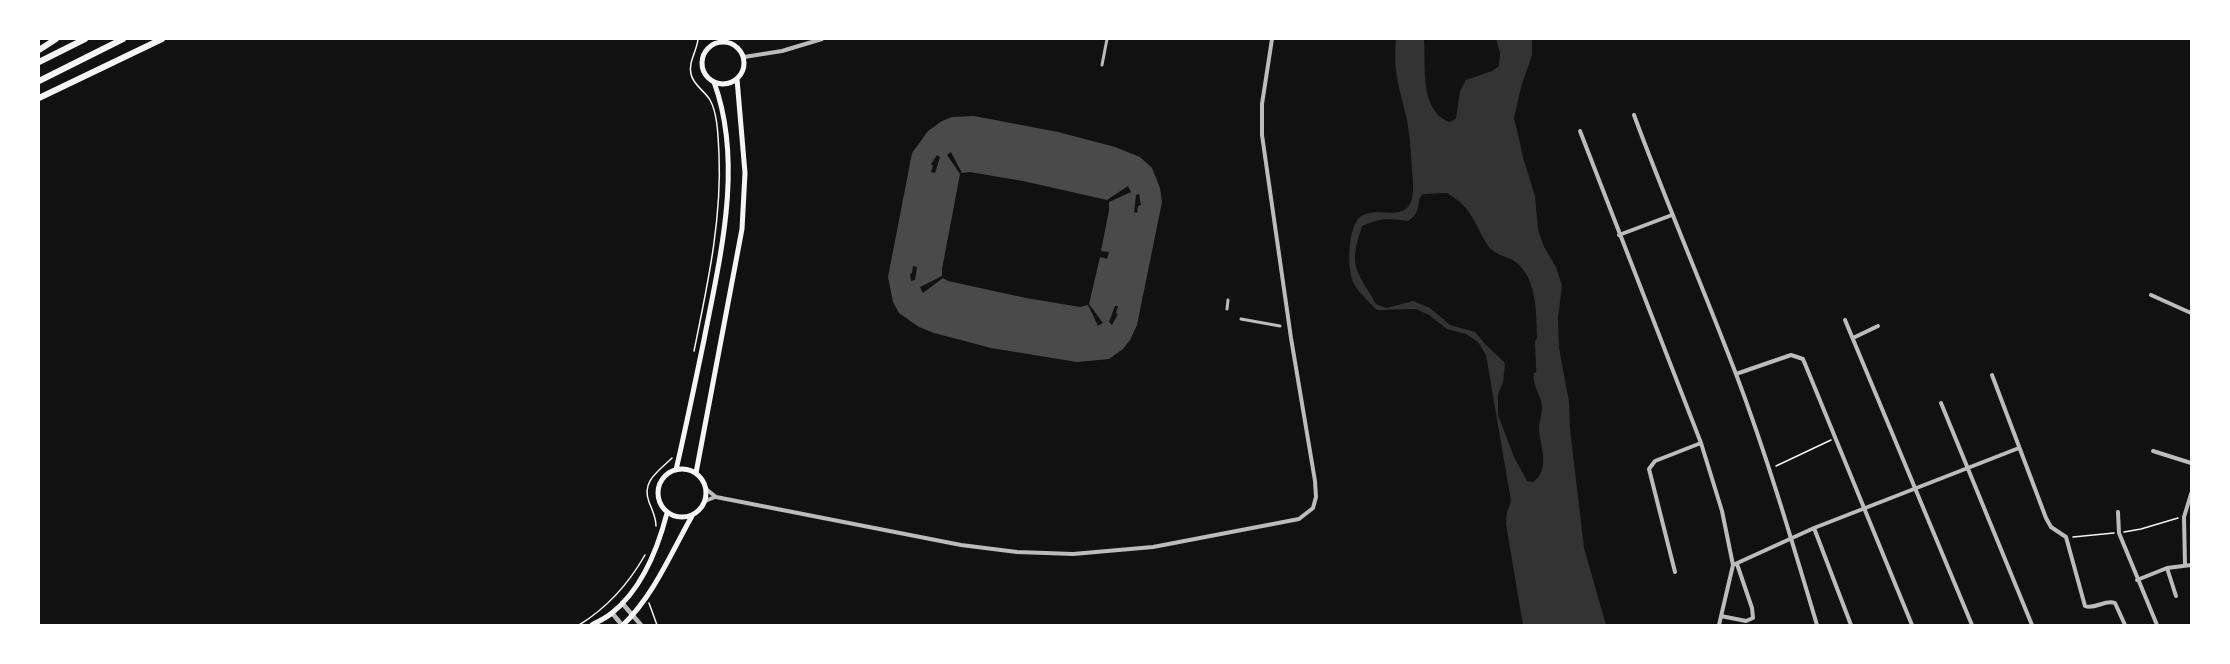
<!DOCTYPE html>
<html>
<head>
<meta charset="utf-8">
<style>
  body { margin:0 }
  #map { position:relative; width:2230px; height:664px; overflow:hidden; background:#111; font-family:"Roboto Condensed",sans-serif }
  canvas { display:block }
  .frame { position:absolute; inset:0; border:40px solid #fff; pointer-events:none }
</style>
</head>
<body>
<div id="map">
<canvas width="2230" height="664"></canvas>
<div class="frame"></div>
</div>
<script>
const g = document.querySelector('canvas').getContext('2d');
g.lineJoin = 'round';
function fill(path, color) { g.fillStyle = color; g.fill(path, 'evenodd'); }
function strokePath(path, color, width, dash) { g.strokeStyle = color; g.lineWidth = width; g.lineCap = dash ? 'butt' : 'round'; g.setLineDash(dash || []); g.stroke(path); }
const water = new Path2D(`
  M 1396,39 L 1424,39 C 1426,66 1419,110 1449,122 L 1456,119 L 1460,91 L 1466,80 L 1492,71 L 1499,66 L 1500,53 L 1496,39 L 1532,39 L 1532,55 L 1521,87 L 1514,118 L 1524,161 L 1535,196 L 1538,230 L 1544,247 L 1556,267 L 1562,286 L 1558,317 L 1559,348 L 1569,402 L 1570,429 L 1584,548 L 1606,625 L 1523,625 L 1506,524 L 1507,512 L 1511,501 L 1486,355 L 1478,342 L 1466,334 L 1447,329 L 1429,315 L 1416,309 L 1377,310 C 1369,302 1358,292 1353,282 C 1347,268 1348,231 1358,219 C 1373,202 1406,226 1412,198 C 1414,190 1413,179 1412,171 C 1411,152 1410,134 1406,116 C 1399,85 1393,72 1396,39 ZM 1447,193 C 1474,209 1473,223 1489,247 C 1496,256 1509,256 1517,263 C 1542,284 1534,329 1539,356 L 1544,363 L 1543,369 L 1534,373 C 1532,386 1540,393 1542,405 C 1543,412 1539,421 1539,429 C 1540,446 1551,470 1533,482 L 1527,481 L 1514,457 L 1498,415 L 1498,394 L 1503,382 L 1505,363 L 1486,345 L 1475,332 L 1450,325 L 1430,308 L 1413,301 L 1386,308 L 1376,304 C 1356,269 1348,268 1362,226 C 1379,218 1390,218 1408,221 C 1417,215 1419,209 1419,199 L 1423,194 Z`);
const river = new Path2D(`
  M 1542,343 L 1544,387`);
const building = new Path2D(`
  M 974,116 L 1058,132 L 1115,147 L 1140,157 L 1152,168 L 1160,188 L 1162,202 L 1137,325 L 1130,340 L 1123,349 L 1109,359 L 1077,362 L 991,348 L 934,333 L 919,327 L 899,313 L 893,302 L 888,277 L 912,153 L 928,131 L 942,121 L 952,117 ZM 951,152 L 962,173 L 970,172 L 1023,181 L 1107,200 L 1128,186 L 1131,192 L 1109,202 L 1109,210 L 1101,251 L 1109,252 L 1107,259 L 1100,257 L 1089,304 L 1103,323 L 1098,326 L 1088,305 L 1080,307 L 1026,298 L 948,281 L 943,278 L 923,293 L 920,287 L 942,276 L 942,269 L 960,174 L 947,155 ZM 937,155 L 940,157 L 935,173 L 931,172 L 933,166 L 931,164 ZM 1139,194 L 1141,205 L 1138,206 L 1137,213 L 1134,212 L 1136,195 ZM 913,266 L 917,267 L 915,280 L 911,281 L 910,274 L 912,273 ZM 1115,306 L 1118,306 L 1116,313 L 1118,314 L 1112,325 L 1109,322 Z`);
const path = new Path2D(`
  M 694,351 C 707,287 722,220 719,154 C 718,138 718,114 710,100 C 705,91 693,85 691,74 C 688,62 697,51 698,39
  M 1776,466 L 1831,440
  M 656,526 C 656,517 652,510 649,502 C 641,481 659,471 672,458
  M 2124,532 L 2141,529 L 2178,518
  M 2073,537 L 2114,533
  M 649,603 L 657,625
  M 579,625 C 607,608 629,583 645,555`);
const pedestrian = new Path2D(`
  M 1102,65 L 1107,39
  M 1227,309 L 1228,300
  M 1241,319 L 1280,326`);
const minor = new Path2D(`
  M 744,57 L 782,51 L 822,39
  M 1634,115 C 1666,202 1703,287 1736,374 C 1767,456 1792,541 1817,625
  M 1580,131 L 1701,443 L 1722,511 L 1733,565 L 1719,625
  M 1619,235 L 1672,215
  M 2151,295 L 2191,313
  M 1845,320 L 1972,625
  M 1853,338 L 1878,326
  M 1736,374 L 1791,355 L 1803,359 L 1912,625
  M 1992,375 L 2046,518 L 2051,527 L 2066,537 L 2085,606 C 2095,610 2105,599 2115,603 L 2125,625
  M 1941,403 L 2032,625
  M 2153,451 L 2191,463
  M 706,489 L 716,497 L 961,545 L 1017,552 L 1073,554 L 1153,547 L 1299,519 L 1313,508 L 1316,497 L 1315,481 L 1291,338 L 1262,135 L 1262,104 L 1272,39
  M 705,501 L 715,497
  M 2118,512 L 2119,533 L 2157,625
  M 1814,528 L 1851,625
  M 1733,565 L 1814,528 L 2019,448
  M 2185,565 L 2184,517 L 2191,494
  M 2167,568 L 2176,596
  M 1675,572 L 1649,469 L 1655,461 L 1701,443
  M 2137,580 L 2167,568 L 2191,565
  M 1721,616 L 1746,621 L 1753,618 L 1752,608 L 1737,564`);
const tertiary = new Path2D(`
  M 622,603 L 641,625
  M 612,613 L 622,625`);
const secondary = new Path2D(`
  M702 63a21 21 0 1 1 42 0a21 21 0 1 1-42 0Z
  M658 493a24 24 0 1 1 48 0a24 24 0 1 1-48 0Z
  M 676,470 C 686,427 695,383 704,340 C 720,257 744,164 714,82
  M 696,473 L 742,229 L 745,173 L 737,79
  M 592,625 C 599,621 606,618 612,613 C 642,589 658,548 667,513
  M 623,625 C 654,595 671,553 692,516`);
const trunk = new Path2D(`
  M 39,50 L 56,39
  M 39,62 L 85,39
  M 39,81 L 123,39
  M 39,98 L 162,39`);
fill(water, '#333');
strokePath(river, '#333', 14);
fill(building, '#4a4a4a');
strokePath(path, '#f5f5f5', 1.5);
strokePath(pedestrian, '#bcbcbc', 3);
strokePath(minor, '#bcbcbc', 4);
strokePath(tertiary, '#bcbcbc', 4.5);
strokePath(secondary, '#f5f5f5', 5);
strokePath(trunk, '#f5f5f5', 6);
</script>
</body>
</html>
